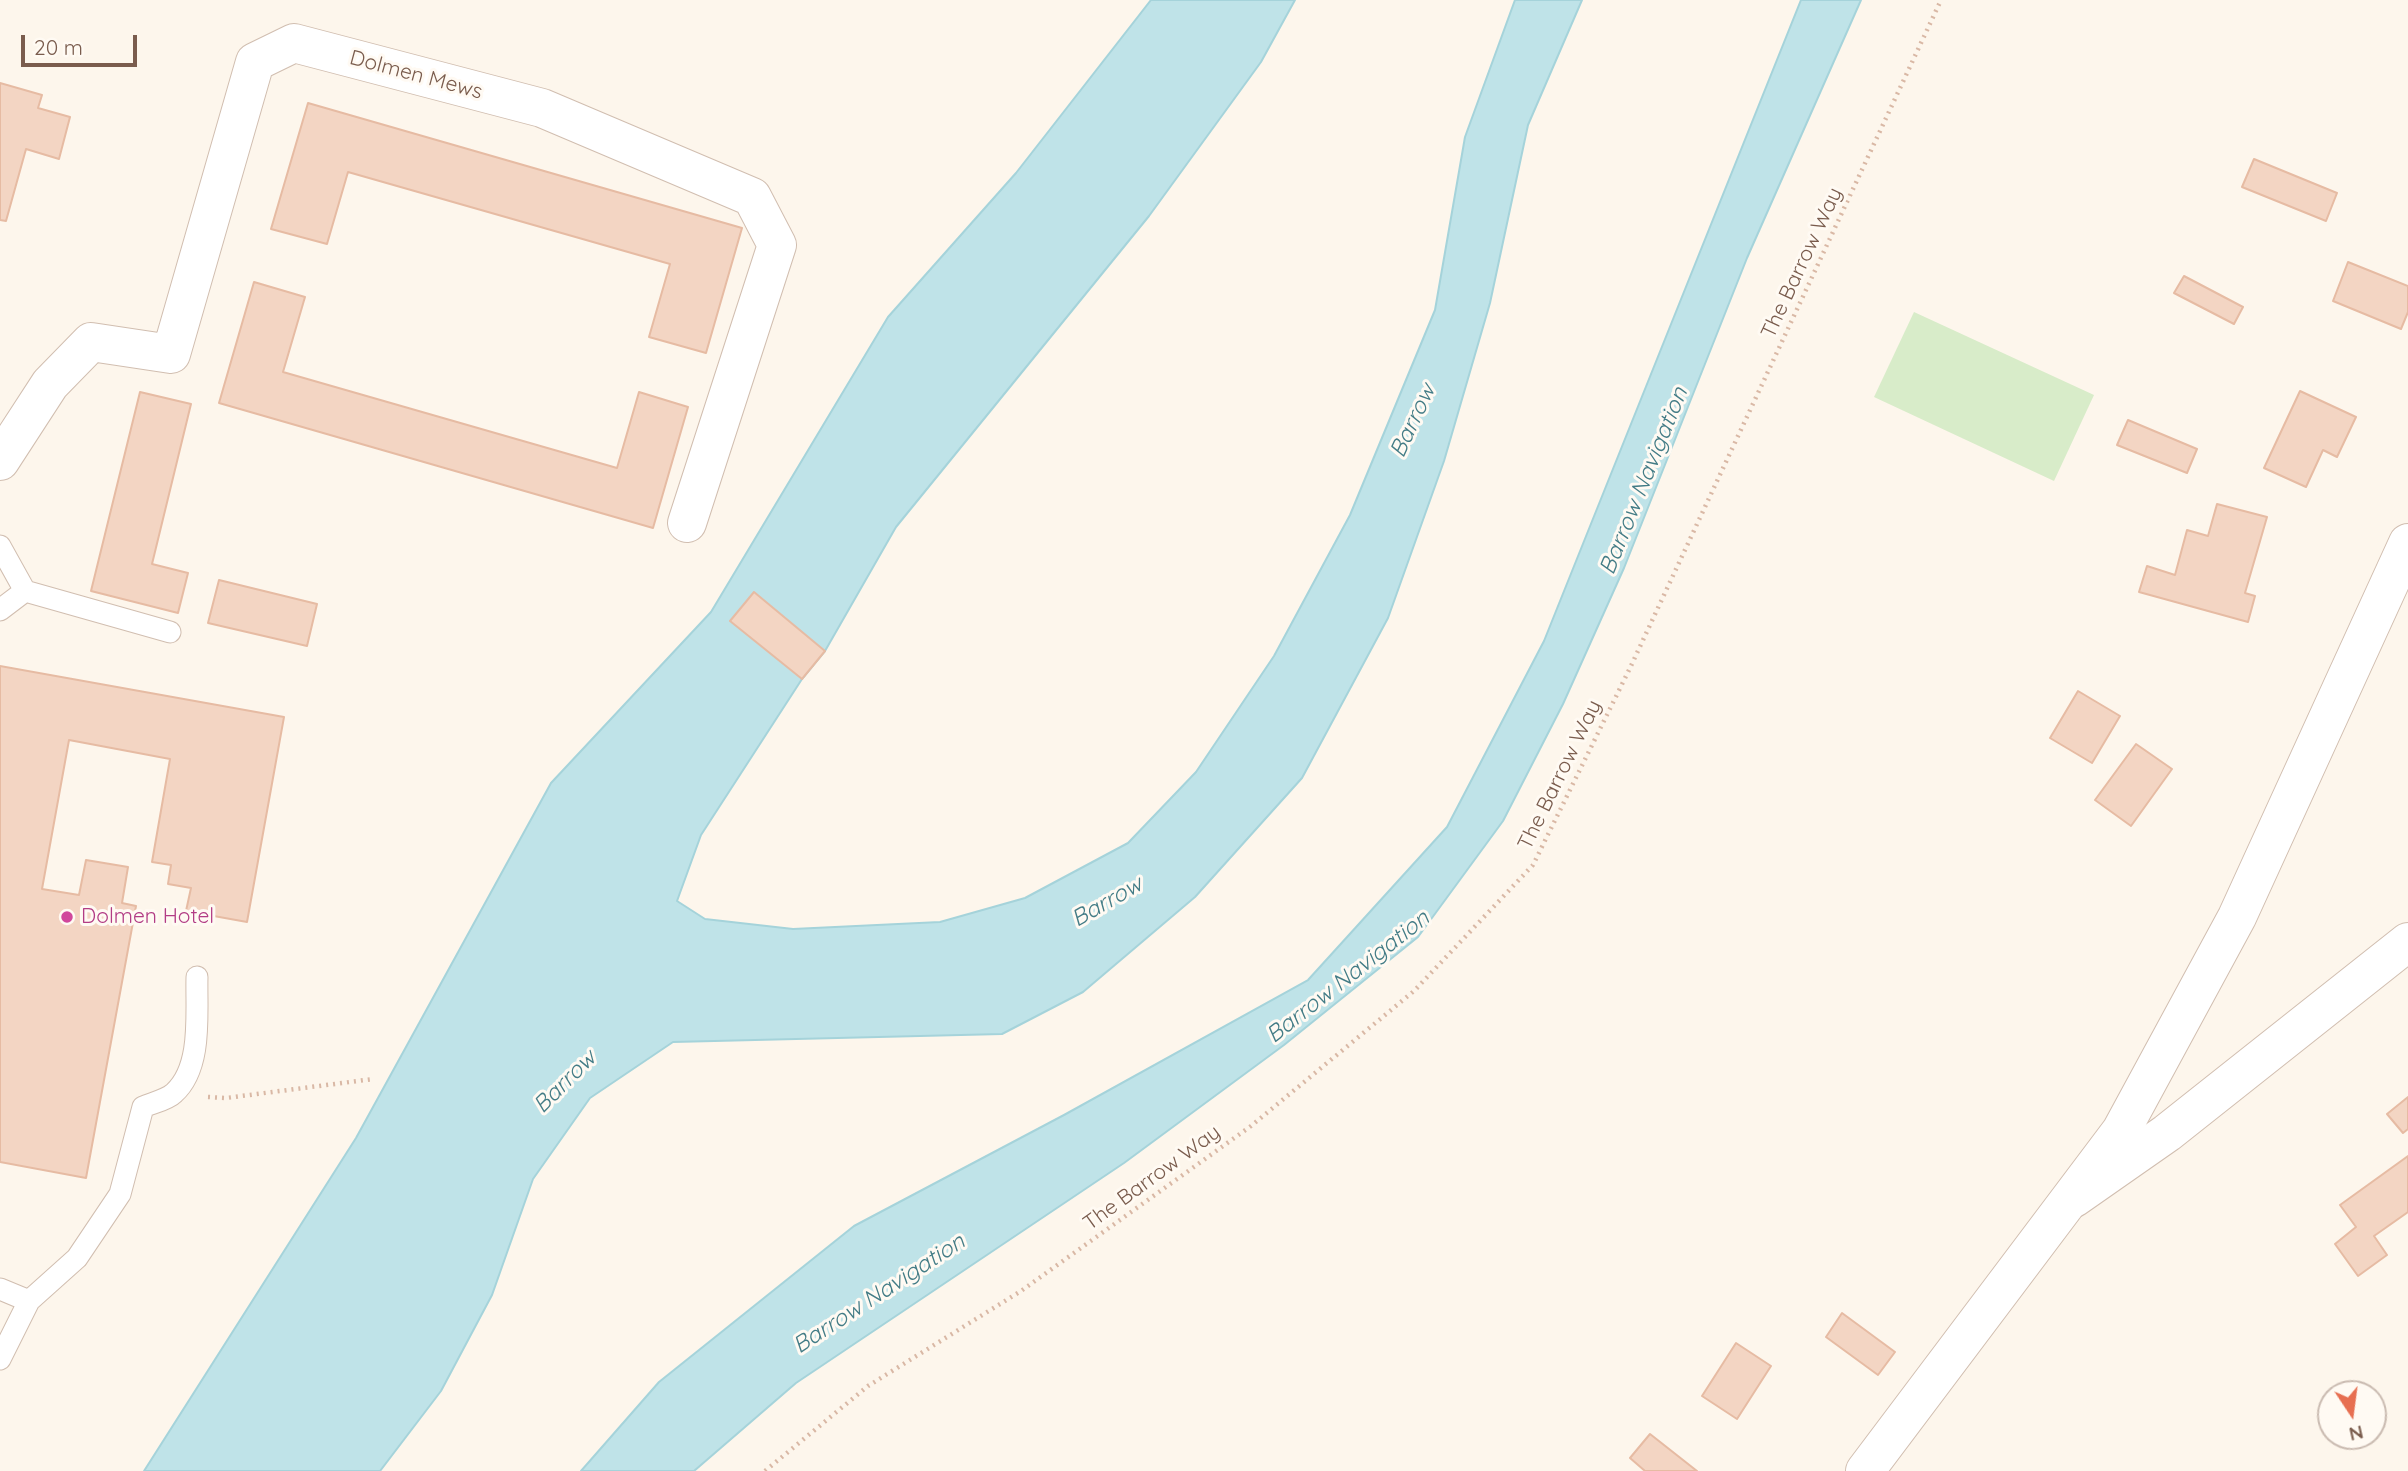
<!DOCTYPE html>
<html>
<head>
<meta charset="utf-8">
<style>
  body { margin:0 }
  #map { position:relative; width:2408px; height:1471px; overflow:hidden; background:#fdf6ec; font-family:Quicksand,sans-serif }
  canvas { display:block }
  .north { position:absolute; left:2317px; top:1380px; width:70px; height:70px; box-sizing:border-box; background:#fffaf3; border:2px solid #cabbb1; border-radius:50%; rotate:167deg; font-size:19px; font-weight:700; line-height:28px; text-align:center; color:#7a5c4d }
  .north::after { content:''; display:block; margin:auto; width:24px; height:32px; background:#e76f51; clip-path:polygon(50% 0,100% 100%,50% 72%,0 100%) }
  .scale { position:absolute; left:21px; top:35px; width:116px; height:32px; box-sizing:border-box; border:4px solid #7a5c4d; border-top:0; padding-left:9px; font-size:21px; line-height:24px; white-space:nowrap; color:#7a5c4d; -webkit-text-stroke:5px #fffaf3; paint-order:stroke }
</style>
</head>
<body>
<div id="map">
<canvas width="2408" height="1471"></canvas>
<div class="north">N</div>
<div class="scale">20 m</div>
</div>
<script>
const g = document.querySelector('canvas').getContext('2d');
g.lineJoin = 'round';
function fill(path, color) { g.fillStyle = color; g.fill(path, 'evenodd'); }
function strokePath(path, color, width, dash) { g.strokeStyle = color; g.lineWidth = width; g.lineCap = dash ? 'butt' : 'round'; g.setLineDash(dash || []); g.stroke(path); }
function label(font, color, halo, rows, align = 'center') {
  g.font = font + ' Quicksand,sans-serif'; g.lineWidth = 6; g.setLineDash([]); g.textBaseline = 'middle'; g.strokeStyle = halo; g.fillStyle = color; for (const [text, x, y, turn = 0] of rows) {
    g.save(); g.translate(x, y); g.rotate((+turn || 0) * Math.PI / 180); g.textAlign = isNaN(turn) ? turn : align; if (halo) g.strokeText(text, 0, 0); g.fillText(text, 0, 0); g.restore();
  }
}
const green = new Path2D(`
  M 1914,312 L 2094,395 L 2054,481 L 1874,397 Z`);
const water = new Path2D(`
  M 1151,0 L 1295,0 L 1261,62 L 1149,216 L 896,527 L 825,651 L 802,679 L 701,835 L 677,901 L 705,919 L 793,929 L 940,922 L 1025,898 L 1128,843 L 1196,772 L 1274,656 L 1350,515 L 1435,310 L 1465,137 L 1515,0 L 1582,0 L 1528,125 L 1490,303 L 1444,461 L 1388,618 L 1302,778 L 1195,897 L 1083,992 L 1002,1034 L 673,1042 L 590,1098 L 533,1179 L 492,1295 L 441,1391 L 380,1471 L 144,1471 L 356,1138 L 551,783 L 711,612 L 888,317 L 1016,173 Z
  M 1801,0 L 1861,0 L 1747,258 L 1624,568 L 1563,704 L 1503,821 L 1418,937 L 1284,1045 L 1124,1163 L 796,1383 L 694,1471 L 581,1471 L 659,1382 L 854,1226 L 1064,1115 L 1308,980 L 1447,827 L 1544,641 Z`);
const building = new Path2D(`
  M 0,83 L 42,95 L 38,108 L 70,117 L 59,159 L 26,149 L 6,221 L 0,220 Z
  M 308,103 L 742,228 L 706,353 L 649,337 L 670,264 L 348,172 L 327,244 L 271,229 Z
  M 2254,159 L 2337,193 L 2326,221 L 2242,187 Z
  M 2348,262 L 2408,286 L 2408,312 L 2401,329 L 2333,301 Z
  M 2184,276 L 2243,307 L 2234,324 L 2174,293 Z
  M 254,282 L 305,297 L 283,372 L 617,468 L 639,392 L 688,407 L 653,528 L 219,403 Z
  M 2300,391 L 2356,417 L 2337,457 L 2323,450 L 2306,487 L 2264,468 Z
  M 140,392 L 191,404 L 152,564 L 188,573 L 178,613 L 91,591 Z
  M 2128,420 L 2197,449 L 2187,473 L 2117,445 Z
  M 2217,504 L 2267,517 L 2245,593 L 2255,596 L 2248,622 L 2139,592 L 2147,566 L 2175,575 L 2187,530 L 2208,536 Z
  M 219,580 L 317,604 L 307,646 L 208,623 Z
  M 754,592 L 825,651 L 802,679 L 730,621 Z
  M 0,666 L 284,717 L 247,922 L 186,911 L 191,888 L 168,884 L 171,865 L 152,862 L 170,759 L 69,740 L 42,889 L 79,895 L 86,860 L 128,867 L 122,903 L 136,906 L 86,1178 L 0,1162 Z
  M 2078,691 L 2120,716 L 2092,763 L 2050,738 Z
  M 2136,744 L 2172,769 L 2131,826 L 2095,800 Z
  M 2408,1097 L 2408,1129 L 2403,1133 L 2387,1114 Z
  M 2408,1156 L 2408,1212 L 2374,1236 L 2387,1255 L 2358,1276 L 2335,1244 L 2356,1227 L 2340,1205 Z
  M 1842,1313 L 1895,1352 L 1878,1375 L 1826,1337 Z
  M 1736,1343 L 1771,1366 L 1737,1419 L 1702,1396 Z
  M 1650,1434 L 1697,1471 L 1645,1471 L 1630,1458 Z`);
const path = new Path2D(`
  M 208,1097 L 226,1098 L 373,1079
  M 765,1471 L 868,1386 L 1021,1291 L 1251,1126 L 1414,991 L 1533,865 L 1630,668 L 1941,0`);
const service = new Path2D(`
  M 0,546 L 25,591 L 170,632
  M 0,610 L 25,591
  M 0,1289 L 29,1301 L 0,1359
  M 29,1301 L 77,1258 L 120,1194 L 143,1107 C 152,1103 167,1100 174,1093 C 203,1067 196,1012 197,977`);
const minor = new Path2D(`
  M 0,461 L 50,384 L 91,342 L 171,354 L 255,62 L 294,43 L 542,108 L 752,197 L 777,245 L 687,523
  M 2074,1198 L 2167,1133 L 2408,942`);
const tertiary = new Path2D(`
  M 1865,1471 L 2121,1131 L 2237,917 L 2408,543`);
const markers = [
  [67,917,7,"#d1479c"]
];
const streetNames = [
  ["Dolmen Mews",416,75,15],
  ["The Barrow Way",1802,263,-65],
  ["The Barrow Way",1560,775,-64],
  ["The Barrow Way",1152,1178,-36]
];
const hotelNames = [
  ["Dolmen Hotel",81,917]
];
const waterNames = [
  ["Barrow",1413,421,-65],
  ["Barrow Navigation",1644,481,-68],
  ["Barrow",1107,902,-30],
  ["Barrow Navigation",1348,977,-38],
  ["Barrow",565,1082,-45],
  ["Barrow Navigation",879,1294,-33]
];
fill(green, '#d8ecc9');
fill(water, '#bfe3e8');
strokePath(water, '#a5d3da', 2);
fill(building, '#f3d5c3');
strokePath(building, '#e6bba3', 2);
strokePath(service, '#d1beb0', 23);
strokePath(minor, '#d1beb0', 40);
strokePath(tertiary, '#d1beb0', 40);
strokePath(path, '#d9b8a5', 4.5, [2, 5]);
strokePath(service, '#fff', 21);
strokePath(minor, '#fff', 38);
strokePath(tertiary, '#fff', 38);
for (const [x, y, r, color] of markers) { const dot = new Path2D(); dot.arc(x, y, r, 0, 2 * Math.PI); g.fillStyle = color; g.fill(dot); strokePath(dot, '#fffaf3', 2.5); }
label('21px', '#7a5c4d', '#fffaf3', streetNames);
label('21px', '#b23c85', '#fffaf3', hotelNames, 'left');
label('italic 23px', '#437c86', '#fffaf3', waterNames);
</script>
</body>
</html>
